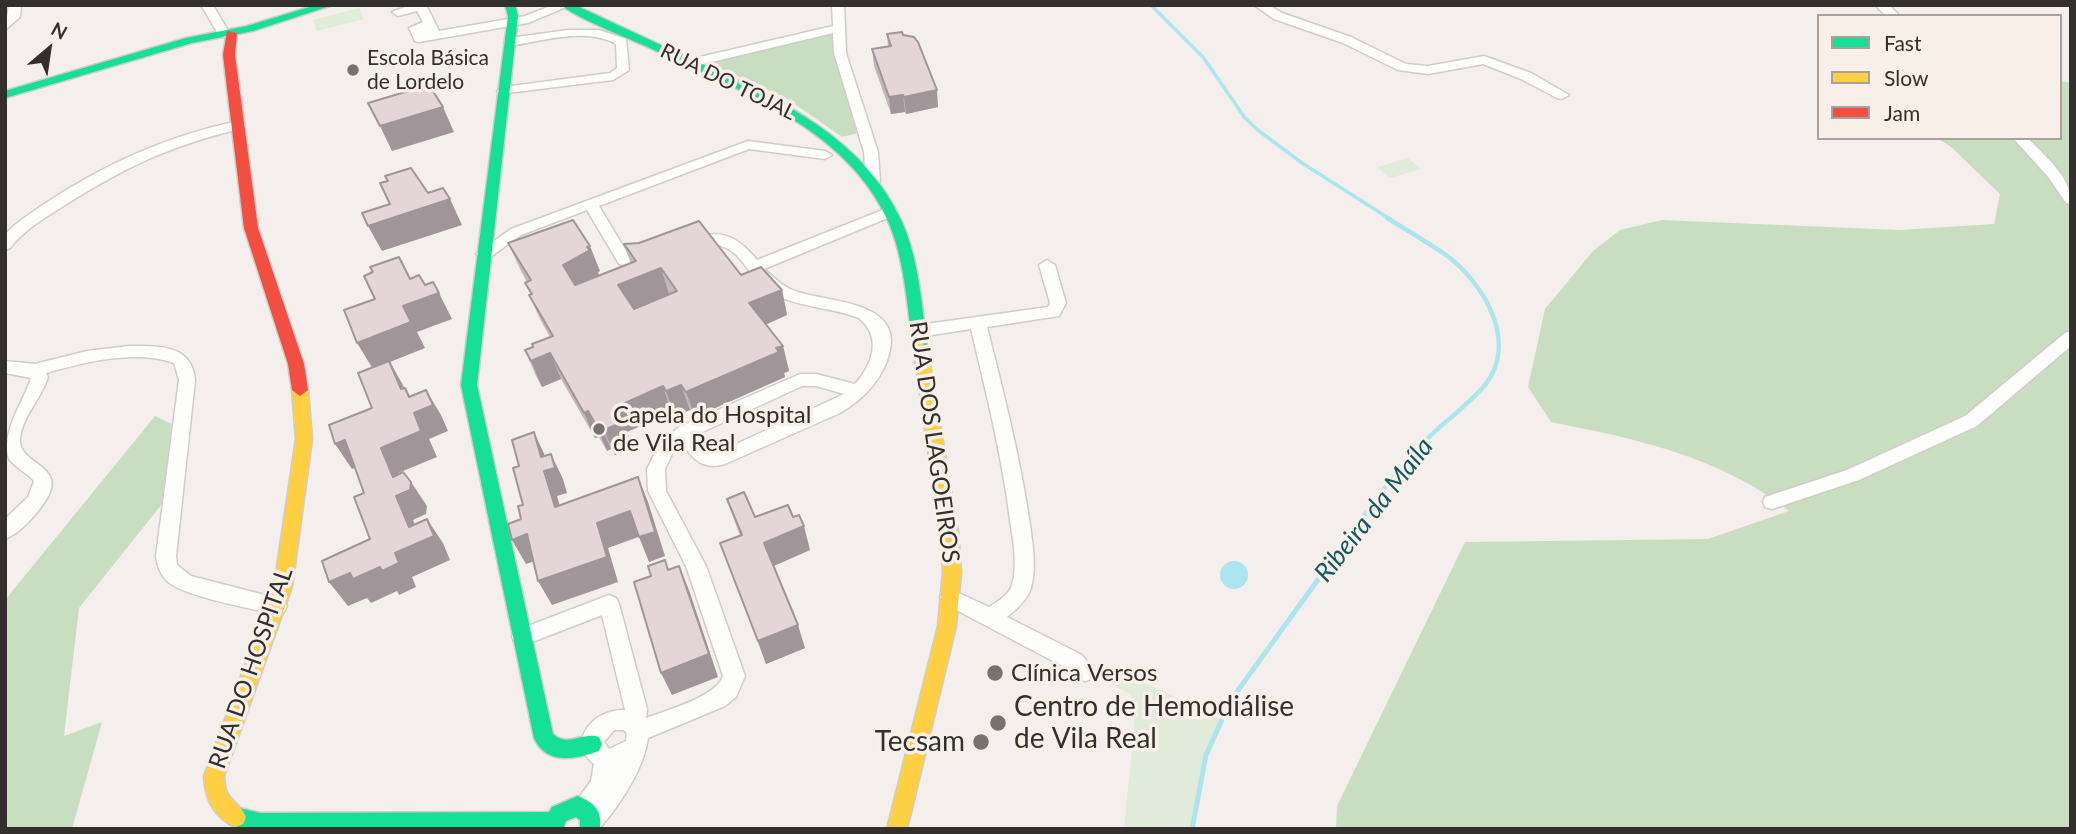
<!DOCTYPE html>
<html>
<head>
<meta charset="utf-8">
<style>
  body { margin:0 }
  #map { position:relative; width:2076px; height:834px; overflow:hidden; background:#f4efec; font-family:Lato,sans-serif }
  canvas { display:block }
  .frame { position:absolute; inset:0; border:7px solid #322f2d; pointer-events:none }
  .legend { position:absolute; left:1817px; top:14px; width:245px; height:126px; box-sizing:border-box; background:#f7efe8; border:2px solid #a8a29d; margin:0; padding:9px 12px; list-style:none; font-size:21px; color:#322f2d }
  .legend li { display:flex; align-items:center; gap:14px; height:35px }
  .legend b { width:35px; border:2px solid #a8a29d }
  .north { position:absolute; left:14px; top:14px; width:70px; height:70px; -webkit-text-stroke:5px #f7efe8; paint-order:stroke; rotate:29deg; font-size:19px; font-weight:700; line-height:28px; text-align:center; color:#322f2d }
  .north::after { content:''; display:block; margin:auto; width:24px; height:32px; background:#322f2d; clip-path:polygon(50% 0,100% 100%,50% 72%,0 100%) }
</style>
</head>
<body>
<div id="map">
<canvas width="2076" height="834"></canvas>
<div class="frame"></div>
<ul class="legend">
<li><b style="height:9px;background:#16e098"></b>Fast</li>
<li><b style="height:9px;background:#ffcf43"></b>Slow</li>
<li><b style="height:9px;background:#f24e42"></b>Jam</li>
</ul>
<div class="north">N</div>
</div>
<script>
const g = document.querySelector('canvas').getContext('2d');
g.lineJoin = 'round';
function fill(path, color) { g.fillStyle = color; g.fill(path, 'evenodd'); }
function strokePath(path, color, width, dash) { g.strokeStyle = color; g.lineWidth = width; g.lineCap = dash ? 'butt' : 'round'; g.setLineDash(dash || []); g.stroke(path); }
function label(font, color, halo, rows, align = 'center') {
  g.font = font + ' Lato,sans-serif'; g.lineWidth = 7; g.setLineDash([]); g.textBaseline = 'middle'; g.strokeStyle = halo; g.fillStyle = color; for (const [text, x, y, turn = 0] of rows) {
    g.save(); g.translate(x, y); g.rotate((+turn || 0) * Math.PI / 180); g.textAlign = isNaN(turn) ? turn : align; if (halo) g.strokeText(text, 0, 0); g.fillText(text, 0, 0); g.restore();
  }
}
const green = new Path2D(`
  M 359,8 L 364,19 L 317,31 L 313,20 Z
  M 1408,158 L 1421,169 L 1390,178 L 1377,167 Z
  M 1109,667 L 1222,718 L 1208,748 L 1192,829 L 1124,829 L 1136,707 L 1130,695 L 1102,678 Z`);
const forest = new Path2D(`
  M 833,32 L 835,55 L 858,133 L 842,137 L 789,100 L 706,62 Z
  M 2060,81 L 2071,83 L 2071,829 L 1336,829 L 1337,806 L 1465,542 L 1708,539 L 1789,511 C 1719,456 1636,439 1551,422 L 1528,387 L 1545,309 L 1593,251 L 1620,230 L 1662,220 L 1899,230 L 1994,224 L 2000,194 L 1951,147 L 1937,138 L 2060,138 Z
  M 155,416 L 172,424 L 162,504 L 79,608 L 64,736 L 102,722 L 72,829 L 5,829 L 5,600 Z`);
const water = new Path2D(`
  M1220 575a14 14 0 1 1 28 0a14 14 0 1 1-28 0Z`);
const streamFar2 = new Path2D(`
  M 1151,5 L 1203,57 L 1245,118 L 1259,131 L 1302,163 L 1390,219`);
const streamFar1 = new Path2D(`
  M 1381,493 C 1396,473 1411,453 1430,436 C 1448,419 1469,404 1485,385 C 1519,342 1484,283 1446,255 C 1427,242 1407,230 1387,218`);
const stream = new Path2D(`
  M 1192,829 L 1206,755 L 1231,700 L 1382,491`);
const street = new Path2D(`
  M 9,5 L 21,5 L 20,17 L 5,30 Z
  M 201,5 L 213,5 L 230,34 L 228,37 L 220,37 Z
  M 410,5 L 426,5 L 439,31 L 525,16 L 553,5 L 571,5 L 528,23 L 419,42 L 415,41 L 409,28 L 423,22 L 417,11 L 398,16 L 392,12 Z
  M 832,5 L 844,5 L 846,53 L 878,152 L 880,182 L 873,186 L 866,182 L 864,152 L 834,53 L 833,33 L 691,67 L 685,63 L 687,60 L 833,26 Z
  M 1254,5 L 1269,5 L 1282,13 L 1351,37 L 1406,64 L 1428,66 L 1484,56 L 1531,73 L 1569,95 L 1562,99 L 1557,98 L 1521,79 L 1483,64 L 1428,74 L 1398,70 L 1343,43 L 1274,19 Z
  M 1875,5 L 1889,5 L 1900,16 L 1886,16 Z
  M 568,30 L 599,30 L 626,39 L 629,70 L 613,80 L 499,94 L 497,91 L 504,87 L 610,73 L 617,68 L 616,44 C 586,27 542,41 510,46 L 504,42 L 510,38 Z
  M 238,121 L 245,125 L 243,128 C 170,146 129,165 65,205 C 45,218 25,229 10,248 L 5,250 L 5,234 L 16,224 C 83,174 157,138 238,121 Z
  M 2013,138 L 2028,138 C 2046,158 2071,176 2071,204 L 2066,203 L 2049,178 Z
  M 748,141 L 825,151 L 832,155 L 825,159 L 749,149 L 599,206 L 629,256 L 657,253 L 660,257 L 657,261 L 633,267 L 619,264 L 587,210 L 521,235 L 489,258 L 484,259 L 476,254 L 511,229 Z
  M 890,207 L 895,209 L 897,212 L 895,215 L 764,269 C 772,276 780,284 790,289 C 823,304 911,297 887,361 C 878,384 861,401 840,413 L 725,464 C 705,470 693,461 683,444 L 673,452 L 665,469 L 666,491 L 706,566 L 745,676 L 736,697 L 725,706 L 648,738 C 643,771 621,803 600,828 L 584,828 L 582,817 L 575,815 L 572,807 L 591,781 L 594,764 C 565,741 595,708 625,710 L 602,615 L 522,646 L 515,643 L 512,637 L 515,631 L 609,595 L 616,598 L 619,604 L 647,709 L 646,718 C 667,710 716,697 723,676 L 686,566 L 648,491 L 647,469 L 660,443 L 679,427 L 800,374 L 816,374 L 855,384 C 873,364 882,337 859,318 C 834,308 805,308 780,297 C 737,278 748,232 688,248 L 680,243 L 683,240 C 718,230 733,231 757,260 ZM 802,386 L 816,386 L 844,394 L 719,452 L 708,451 L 696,435 ZM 614,730 L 624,730 L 627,734 L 626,741 L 609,749 L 604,742 Z
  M 1047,260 L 1055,265 L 1066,303 L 1059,316 L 987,327 C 1003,390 1019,453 1029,518 C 1032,540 1037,566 1031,588 C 1027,600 1017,609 1007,617 L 1082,655 L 1095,672 L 1092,679 L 1085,681 L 1078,679 L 1068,669 L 943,603 L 940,597 L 943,591 L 950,589 L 989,607 C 997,602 1009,595 1012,585 C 1018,565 1013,540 1010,520 C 1002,456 986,392 971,329 L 919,337 L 911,331 L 919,325 L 1048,307 L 1050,303 L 1039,265 Z
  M 2071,331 L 2071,346 L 1977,426 L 1859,480 L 1772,509 L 1765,507 L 1763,502 L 1765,497 L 1847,470 L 1965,416 L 2065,333 Z
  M 129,346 C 158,346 192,344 195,380 L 176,556 L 177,565 L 191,576 L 284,600 L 287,606 L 284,612 L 277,615 C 252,608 184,597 167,581 C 160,574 157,565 156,556 L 179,380 L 174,363 C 135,349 85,362 46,373 L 48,377 C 42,398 20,419 20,441 C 21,468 77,465 38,511 C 30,521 18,534 5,539 L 5,519 L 28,497 L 34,481 C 27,473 16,468 9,459 C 0,433 24,401 31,378 L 5,373 L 5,361 L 35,364 L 87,351 Z`);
const fast = new Path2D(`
  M 316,5 L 333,5 L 253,31 L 192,43 L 5,98 L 5,91 L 186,38 L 247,26 Z
  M 505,5 L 515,5 L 518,16 L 477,385 L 553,734 C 568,748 583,731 599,737 L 602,744 L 599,751 C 576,759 547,766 534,738 L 461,385 L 508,16 Z
  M 561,5 L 575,5 C 612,22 649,40 687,57 C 770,95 862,133 902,222 C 919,260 922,306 927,347 L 925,351 L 920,352 L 913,347 C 907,306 905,260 888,221 C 846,127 739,91 652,49 C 628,38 580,20 561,5 Z
  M 578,796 C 595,803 602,810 600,829 L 580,829 L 580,820 L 576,817 L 566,821 L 563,829 L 243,829 L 229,824 L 226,817 L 229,810 L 236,807 L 260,813 L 549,812 L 552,807 Z`);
const slow = new Path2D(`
  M 920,342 L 927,347 L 958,532 L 961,572 L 956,626 L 907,829 L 887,829 L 938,626 L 943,572 L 940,532 L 913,347 Z
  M 300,384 L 308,390 L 312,439 L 292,587 L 224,776 C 225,804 238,798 246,817 L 243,824 L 236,827 C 214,818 205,799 204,776 L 274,587 L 296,439 L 292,390 Z`);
const jam = new Path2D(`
  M 227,31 L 237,33 L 235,55 L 258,228 L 304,364 L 308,390 L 300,396 L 292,390 L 288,364 L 244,228 L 223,55 Z`);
const wall = new Path2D(`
  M 887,34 L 938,107 L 906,114 L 905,112 L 891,114 L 874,66 L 872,49 L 888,47 Z
  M 508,243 L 600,271 L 598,272 L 599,276 L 631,264 L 624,244 L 741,275 L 782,290 L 787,315 L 766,324 L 783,346 L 789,371 L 784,373 L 785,377 L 695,417 L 690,410 L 675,417 L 671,412 L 627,432 L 633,447 L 615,455 L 611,449 L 607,451 L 599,437 L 595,438 L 561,379 L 542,387 L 536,376 L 525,350 L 550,337 L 541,321 L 529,295 L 531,295 L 525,283 L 527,282 L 520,269 Z
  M 727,499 L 810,550 L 774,566 L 805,648 L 766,664 L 720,543 L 740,536 Z`);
const shadedWall = new Path2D(`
  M 937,90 L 938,107 L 906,114 L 904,97 Z
  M 903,95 L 905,112 L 891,114 L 889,97 Z
  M 443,107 L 454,132 L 392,151 L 380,126 Z
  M 450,199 L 462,225 L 382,251 L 368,226 Z
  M 590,246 L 600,271 L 598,272 L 599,276 L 573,291 L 563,265 Z
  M 661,268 L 669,294 L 627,311 L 618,285 Z
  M 782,290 L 787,315 L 756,329 L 749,303 Z
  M 439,293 L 452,319 L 417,332 L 425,348 L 390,362 L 404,387 L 416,412 L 405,388 L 419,411 L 426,390 L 441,415 L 448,431 L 429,439 L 437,457 L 398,473 L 405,492 L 411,482 L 427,506 L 426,514 L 413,520 L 421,541 L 427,519 L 443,543 L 450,560 L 412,577 L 416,587 L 399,595 L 397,591 L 371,603 L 367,598 L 348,606 L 329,582 L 395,553 L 409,527 L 396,496 L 393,477 L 381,448 L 373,369 L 357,343 L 403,306 Z
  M 783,346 L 789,371 L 784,373 L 785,377 L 695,417 L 686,392 Z
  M 550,353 L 561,379 L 542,387 L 531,361 Z
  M 681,385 L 690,410 L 675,417 L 666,391 Z
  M 663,386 L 671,412 L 627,432 L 633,447 L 615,455 L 604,430 L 614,408 Z
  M 588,411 L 599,437 L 595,438 L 584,413 Z
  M 600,424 L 611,449 L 607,451 L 596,425 Z
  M 534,432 L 546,458 L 551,454 L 563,479 L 567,493 L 557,496 L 567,531 L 555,507 Z
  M 345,440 L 362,465 L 352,469 L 335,444 Z
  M 638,477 L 648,502 L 665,556 L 649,562 L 639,537 Z
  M 630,511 L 641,536 L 608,548 L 618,582 L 552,605 L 538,581 L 597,523 Z
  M 804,526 L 810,550 L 771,567 L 764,543 Z
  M 527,534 L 541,559 L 526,564 L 512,540 Z
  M 679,566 L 689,590 L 718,677 L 672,695 L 661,673 Z
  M 798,625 L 805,648 L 766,664 L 758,641 Z`);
const building = new Path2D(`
  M 902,32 L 903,35 L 914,37 L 918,42 L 937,90 L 904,97 L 903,95 L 889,97 L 872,49 L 891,46 L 887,34 Z
  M 422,87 L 424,90 L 431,88 L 443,107 L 380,126 L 368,103 Z
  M 411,168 L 428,193 L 443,188 L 450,199 L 368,226 L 362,213 L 390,204 L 380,183 L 388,181 L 385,176 Z
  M 573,220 L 590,246 L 587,247 L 590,250 L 563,265 L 575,285 L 636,261 L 624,244 L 639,243 L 699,221 L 741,275 L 761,267 L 782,290 L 749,303 L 783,346 L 776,348 L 779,352 L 686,392 L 681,385 L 666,391 L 663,386 L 614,408 L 623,422 L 604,430 L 600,424 L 596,425 L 588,411 L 584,413 L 550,353 L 531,361 L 525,350 L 533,347 L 532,344 L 553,336 L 529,295 L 532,294 L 525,283 L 531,280 L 508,243 ZM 661,268 L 677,291 L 634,309 L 618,285 Z
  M 399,257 L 410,279 L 419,275 L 425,285 L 433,282 L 439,293 L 403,306 L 411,322 L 357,343 L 344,310 L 375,299 L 364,276 L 373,272 L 370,267 Z
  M 389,361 L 401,389 L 405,388 L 409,397 L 426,390 L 433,405 L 414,413 L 421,431 L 381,448 L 393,477 L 403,472 L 411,482 L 410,490 L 396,496 L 409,527 L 427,519 L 434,536 L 395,553 L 399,563 L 382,571 L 380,567 L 353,579 L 350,573 L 329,582 L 322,561 L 370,539 L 354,497 L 364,493 L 345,440 L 335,444 L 329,425 L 372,408 L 358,373 Z
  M 534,432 L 541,457 L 551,454 L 555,468 L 544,471 L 555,507 L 638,477 L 655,532 L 639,537 L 630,511 L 597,523 L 607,557 L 538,581 L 527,534 L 512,540 L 508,524 L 521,519 L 518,506 L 523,505 L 513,468 L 519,466 L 512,440 Z
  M 744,492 L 755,517 L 788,505 L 793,517 L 799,515 L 804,526 L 764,543 L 798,625 L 758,641 L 720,543 L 742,535 L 727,499 Z
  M 665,560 L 668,570 L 679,566 L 709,654 L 661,673 L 634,582 L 651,576 L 648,566 Z`);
const markers = [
  [353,70,7,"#767270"],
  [599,429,7,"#767270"],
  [995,673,9,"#767270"],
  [998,723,9,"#767270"],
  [981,742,9,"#767270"]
];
const farPoinames = [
  ["Escola Básica",367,58],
  ["de Lordelo",367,82]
];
const farStreetnames = [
  ["RUA DO TOJAL",728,82,26]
];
const poiNames = [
  ["Capela do Hospital",613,415],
  ["de Vila Real",613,443],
  ["Clínica Versos",1011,673]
];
const streetNames = [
  ["RUA DOS LAGOEIROS",934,442,82],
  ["RUA DO HOSPITAL",251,668,-71]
];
const waterNames = [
  ["Ribeira da Maíla",1374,510,-52]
];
const nearPoinames = [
  ["Centro de Hemodiálise",1014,707],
  ["de Vila Real",1014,739],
  ["Tecsam",965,742,"right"]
];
fill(green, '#e0ecd9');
fill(forest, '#c9dec1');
fill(water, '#ade5ee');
strokePath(streamFar2, '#ade5ee', 3.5);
strokePath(streamFar1, '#ade5ee', 4.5);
strokePath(stream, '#ade5ee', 5);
strokePath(street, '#d0ccc9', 3);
strokePath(fast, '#d0ccc9', 3);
strokePath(slow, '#d0ccc9', 3);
strokePath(jam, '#d0ccc9', 3);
fill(street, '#fdfdfc');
fill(fast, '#16e098');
fill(slow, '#ffcf43');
fill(jam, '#f24e42');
fill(wall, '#c4b7bb');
fill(shadedWall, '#a09598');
fill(building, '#e4d5d9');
strokePath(building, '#a09598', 2);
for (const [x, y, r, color] of markers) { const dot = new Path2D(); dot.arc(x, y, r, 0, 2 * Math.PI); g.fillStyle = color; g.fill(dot); strokePath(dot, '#f7efe8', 2.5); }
label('21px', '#322f2d', '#f7efe8', farPoinames, 'left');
label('21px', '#322f2d', '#f7efe8', farStreetnames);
label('24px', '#322f2d', '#f7efe8', poiNames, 'left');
label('24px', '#322f2d', '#f7efe8', streetNames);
label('italic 26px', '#135964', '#f7efe8', waterNames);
label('28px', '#322f2d', '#f7efe8', nearPoinames, 'left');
</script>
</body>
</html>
